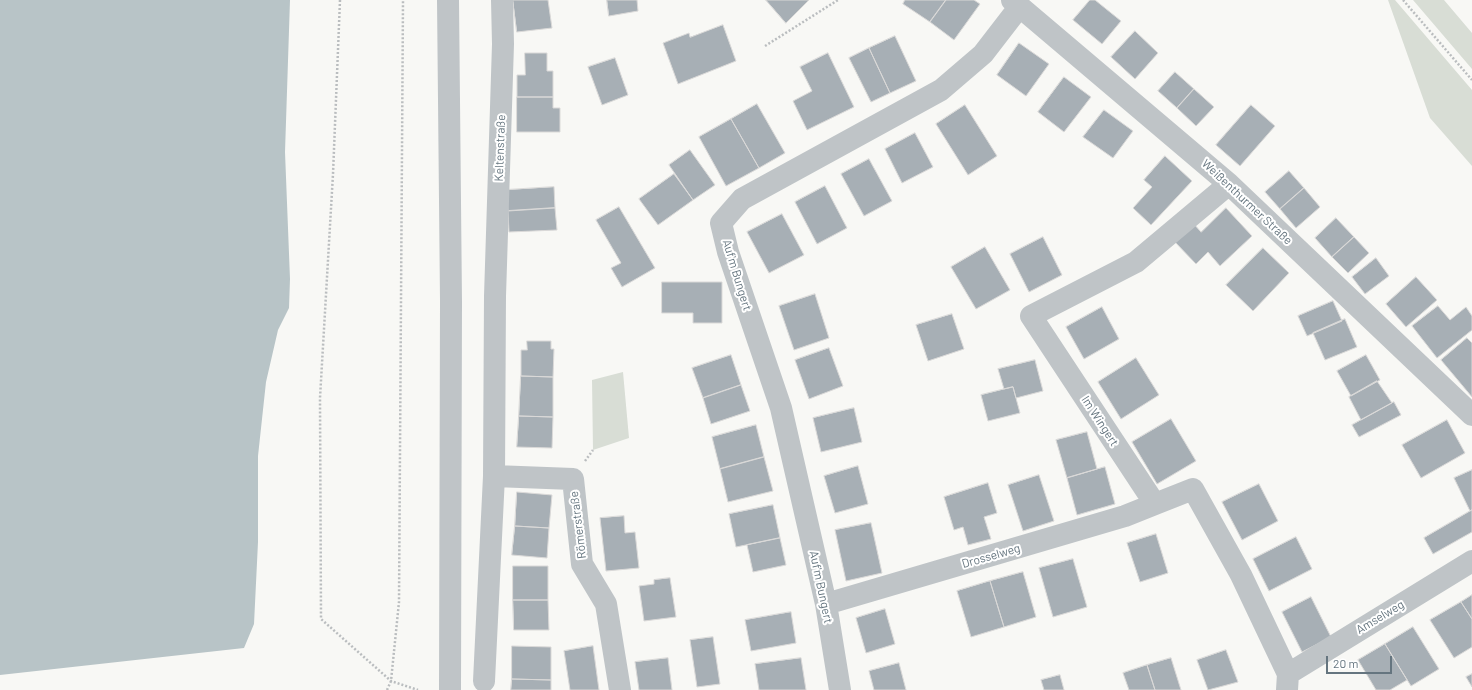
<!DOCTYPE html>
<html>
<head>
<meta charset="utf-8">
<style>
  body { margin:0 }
  #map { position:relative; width:1472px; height:690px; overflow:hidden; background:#f8f8f5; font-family:Barlow,sans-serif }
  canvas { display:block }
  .scale { position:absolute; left:1326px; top:656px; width:66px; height:18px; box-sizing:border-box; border:2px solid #65757f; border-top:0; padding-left:5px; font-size:12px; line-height:14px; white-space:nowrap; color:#65757f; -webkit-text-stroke:3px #fff; paint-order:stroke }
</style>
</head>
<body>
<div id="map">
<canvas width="1472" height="690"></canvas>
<div class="scale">20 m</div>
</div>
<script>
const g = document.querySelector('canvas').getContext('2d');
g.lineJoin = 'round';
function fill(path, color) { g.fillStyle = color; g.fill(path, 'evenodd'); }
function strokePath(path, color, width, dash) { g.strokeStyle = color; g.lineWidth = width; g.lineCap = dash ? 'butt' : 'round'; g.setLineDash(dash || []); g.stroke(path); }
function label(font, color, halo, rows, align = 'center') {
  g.font = font + ' Barlow,sans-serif'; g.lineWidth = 4; g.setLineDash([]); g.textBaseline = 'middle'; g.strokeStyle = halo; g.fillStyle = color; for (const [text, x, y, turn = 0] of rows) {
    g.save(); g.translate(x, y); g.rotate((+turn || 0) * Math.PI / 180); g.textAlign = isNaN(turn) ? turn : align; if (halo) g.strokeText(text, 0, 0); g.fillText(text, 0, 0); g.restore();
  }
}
const green = new Path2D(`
  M 1388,0 L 1395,0 L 1472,90 L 1472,166 L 1430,118 Z
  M 1413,0 L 1444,0 L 1472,33 L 1472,69 Z
  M 623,372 L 629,438 L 593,450 L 592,380 Z`);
const water = new Path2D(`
  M 0,0 L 290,0 L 285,152 L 290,279 L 289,308 L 278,330 L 266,382 L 258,456 L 258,542 L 254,624 L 244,648 L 0,675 Z`);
const building = new Path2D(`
  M 513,0 L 548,0 L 552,28 L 517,32 Z
  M 607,0 L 637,0 L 638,11 L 609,16 Z
  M 766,0 L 809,0 L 786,23 Z
  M 905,0 L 946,0 L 930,22 L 903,4 Z
  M 946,0 L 974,0 L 980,4 L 954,40 L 930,22 Z
  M 1090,0 L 1095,0 L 1121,21 L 1102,44 L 1073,20 Z
  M 723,25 L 736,61 L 678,84 L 663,43 L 689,33 L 690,37 Z
  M 1135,31 L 1158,53 L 1135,79 L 1111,57 Z
  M 895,36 L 916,81 L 890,93 L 869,48 Z
  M 1019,43 L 1049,64 L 1026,96 L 997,75 Z
  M 869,48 L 890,93 L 871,102 L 849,58 Z
  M 525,53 L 547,53 L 547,71 L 553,71 L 553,97 L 517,97 L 517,75 L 525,75 Z
  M 828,53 L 854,107 L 807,130 L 793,101 L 812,91 L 800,67 Z
  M 615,58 L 628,95 L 602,105 L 588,67 Z
  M 1175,72 L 1194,89 L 1177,108 L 1158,91 Z
  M 1064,77 L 1091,97 L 1064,132 L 1038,112 Z
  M 1194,89 L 1214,107 L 1196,126 L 1177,108 Z
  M 517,97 L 553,97 L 553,108 L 560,108 L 560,132 L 517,132 Z
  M 757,104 L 785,153 L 759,168 L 731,119 Z
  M 965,105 L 997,156 L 968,175 L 936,124 Z
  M 1251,105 L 1275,126 L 1240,166 L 1216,145 Z
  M 1104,110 L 1133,131 L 1113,158 L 1083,137 Z
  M 731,119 L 759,168 L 726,186 L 699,137 Z
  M 915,133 L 933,167 L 902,183 L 885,149 Z
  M 690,150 L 715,185 L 693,200 L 669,165 Z
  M 1165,156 L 1192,181 L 1151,225 L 1133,208 L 1152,187 L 1144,180 Z
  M 869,159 L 892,201 L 864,216 L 841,174 Z
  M 1289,171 L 1304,188 L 1280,209 L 1265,192 Z
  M 674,174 L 693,200 L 658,225 L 639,199 Z
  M 825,186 L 847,228 L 817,244 L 795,202 Z
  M 554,187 L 555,208 L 508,211 L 506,190 Z
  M 1304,188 L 1320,207 L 1296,228 L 1280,209 Z
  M 619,207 L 655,268 L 622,287 L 611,268 L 621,263 L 596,220 Z
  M 555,208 L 557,230 L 509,232 L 508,211 Z
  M 1226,208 L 1252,236 L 1220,266 L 1208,252 L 1196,264 L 1174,241 L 1193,223 L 1201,232 Z
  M 782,214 L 804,255 L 769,273 L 747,232 Z
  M 1336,218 L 1354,237 L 1332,257 L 1315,238 Z
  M 1043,237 L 1062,275 L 1029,292 L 1010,254 Z
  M 1354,237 L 1369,253 L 1348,273 L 1332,257 Z
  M 985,247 L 1010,290 L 976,309 L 951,267 Z
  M 1263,248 L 1289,273 L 1253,311 L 1226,285 Z
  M 1376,258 L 1389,276 L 1365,294 L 1352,277 Z
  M 1416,277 L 1437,300 L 1406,327 L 1386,304 Z
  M 662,282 L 722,282 L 722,323 L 693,323 L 693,313 L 662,313 Z
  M 815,294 L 829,338 L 794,350 L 779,306 Z
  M 1333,301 L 1342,321 L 1307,336 L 1298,316 Z
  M 1438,306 L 1450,320 L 1466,307 L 1472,316 L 1472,330 L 1437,358 L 1412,326 Z
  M 1102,307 L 1119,339 L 1084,359 L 1066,327 Z
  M 952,314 L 964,349 L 928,361 L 916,325 Z
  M 1345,319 L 1357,347 L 1325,360 L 1313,333 Z
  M 1467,338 L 1472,343 L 1472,397 L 1441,360 Z
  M 527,341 L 551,341 L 551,349 L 554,349 L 553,377 L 521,376 L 521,350 L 527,350 Z
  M 829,348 L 843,386 L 809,399 L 795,360 Z
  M 731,355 L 741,385 L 703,398 L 692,368 Z
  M 1366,355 L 1380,380 L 1351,396 L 1337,371 Z
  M 1136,358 L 1159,395 L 1121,419 L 1098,382 Z
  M 1035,360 L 1043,391 L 1016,398 L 1013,387 L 1004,389 L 998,369 Z
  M 521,376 L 553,377 L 553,417 L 519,416 Z
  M 1377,381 L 1392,403 L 1361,420 L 1349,397 Z
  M 741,385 L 750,411 L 711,424 L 703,398 Z
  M 1013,387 L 1020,413 L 988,421 L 981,395 Z
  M 1394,402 L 1401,415 L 1359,437 L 1352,425 Z
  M 854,408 L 862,442 L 821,452 L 813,418 Z
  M 519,416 L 553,417 L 552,448 L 517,447 Z
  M 1171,419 L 1196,461 L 1157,484 L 1132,442 Z
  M 1447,420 L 1465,453 L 1421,478 L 1402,445 Z
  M 756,425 L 764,457 L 720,469 L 712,437 Z
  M 1087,432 L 1097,469 L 1067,478 L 1056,440 Z
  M 764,457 L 773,491 L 728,502 L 720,469 Z
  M 858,466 L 868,504 L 835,513 L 824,476 Z
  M 1105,467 L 1115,504 L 1077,515 L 1067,478 Z
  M 1472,470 L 1472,510 L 1470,511 L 1454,478 Z
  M 1039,475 L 1054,521 L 1023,531 L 1008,485 Z
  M 988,483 L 997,513 L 984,517 L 991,539 L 968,545 L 963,527 L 954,530 L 944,497 Z
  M 1259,484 L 1278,521 L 1242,540 L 1222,502 Z
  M 517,492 L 552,495 L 549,528 L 515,526 Z
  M 773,505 L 780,538 L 736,547 L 729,514 Z
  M 1472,510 L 1472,532 L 1433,554 L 1424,538 Z
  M 624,516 L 625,533 L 635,532 L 639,568 L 606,571 L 600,518 Z
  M 871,523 L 882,573 L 846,581 L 835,530 Z
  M 515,526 L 549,528 L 547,558 L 512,555 Z
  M 1156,534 L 1168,573 L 1140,582 L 1127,543 Z
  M 1296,537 L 1312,569 L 1269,591 L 1253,559 Z
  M 780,538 L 786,565 L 753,572 L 747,545 Z
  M 1073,559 L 1087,607 L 1053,617 L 1039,568 Z
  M 513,566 L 548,566 L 548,600 L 513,600 Z
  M 1023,572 L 1036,617 L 1004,627 L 990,581 Z
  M 670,578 L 676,617 L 644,621 L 639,586 L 654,584 L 654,580 Z
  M 990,581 L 1004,627 L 971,637 L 957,591 Z
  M 1472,595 L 1472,619 L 1461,602 Z
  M 1311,597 L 1331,637 L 1302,652 L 1282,612 Z
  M 513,600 L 548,600 L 549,630 L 514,630 Z
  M 1461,602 L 1472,619 L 1472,647 L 1454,658 L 1430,620 Z
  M 885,609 L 895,644 L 866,653 L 856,618 Z
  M 791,612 L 796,643 L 751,651 L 745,620 Z
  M 1413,627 L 1439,669 L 1411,686 L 1385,644 Z
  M 713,637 L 720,684 L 697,687 L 690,640 Z
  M 1385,644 L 1407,680 L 1390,690 L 1376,690 L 1358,660 Z
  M 512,646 L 551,647 L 551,680 L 512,679 Z
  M 593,646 L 599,690 L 570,690 L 564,651 Z
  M 1226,650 L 1238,682 L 1208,690 L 1197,660 Z
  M 668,658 L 672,690 L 639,690 L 635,662 Z
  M 801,658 L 806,690 L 759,690 L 755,664 Z
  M 1171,658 L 1181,690 L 1155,690 L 1147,665 Z
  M 899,663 L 906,690 L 874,690 L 869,671 Z
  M 1147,665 L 1155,690 L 1129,690 L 1123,673 Z
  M 1472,674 L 1472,687 L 1466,677 Z
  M 1060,675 L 1064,690 L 1044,690 L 1041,680 Z
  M 512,679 L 551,680 L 551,690 L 511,690 Z`);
const path = new Path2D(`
  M 340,0 L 333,174 L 320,398 L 321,619 L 391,681 L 418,690
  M 1403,0 L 1472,80
  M 765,46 L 838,0
  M 585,461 L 593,450
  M 387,690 L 391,681 L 399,602 L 403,0`);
const minor = new Path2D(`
  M 448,0 L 451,301 L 450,690
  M 1012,0 L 1229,184 L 1472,415
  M 1229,184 L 1136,262 L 1031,316 L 1155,504 L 1193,489 L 1241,575 L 1288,674 L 1287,690
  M 494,476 L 573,479 L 582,564 L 606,604 L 620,690
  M 826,604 L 1125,516 L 1155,504
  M 1288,674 L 1472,561
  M 484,681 L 494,476 L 495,296 L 503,44 L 502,0
  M 840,690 L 826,604 L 781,408 L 728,252 L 721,223 L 742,199 L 941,90 L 983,54 L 1020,6`);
const streetNames = [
  ["Keltenstraße",500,148,-88],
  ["Weißenthurmer Straße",1247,202,43],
  ["Auf'm Bungert",737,275,73],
  ["Im Wingert",1100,421,57],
  ["Römerstraße",578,525,-97],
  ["Drosselweg",991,556,-16],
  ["Auf'm Bungert",821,587,78],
  ["Amselweg",1380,617,-31]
];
fill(green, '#d8ddd5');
fill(water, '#b8c4c7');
fill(building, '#a7afb5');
strokePath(building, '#dad9d8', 1);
strokePath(path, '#babdbf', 2.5, [2, 2]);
strokePath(minor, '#bfc4c7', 22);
label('12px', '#65757f', '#fff', streetNames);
</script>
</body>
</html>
